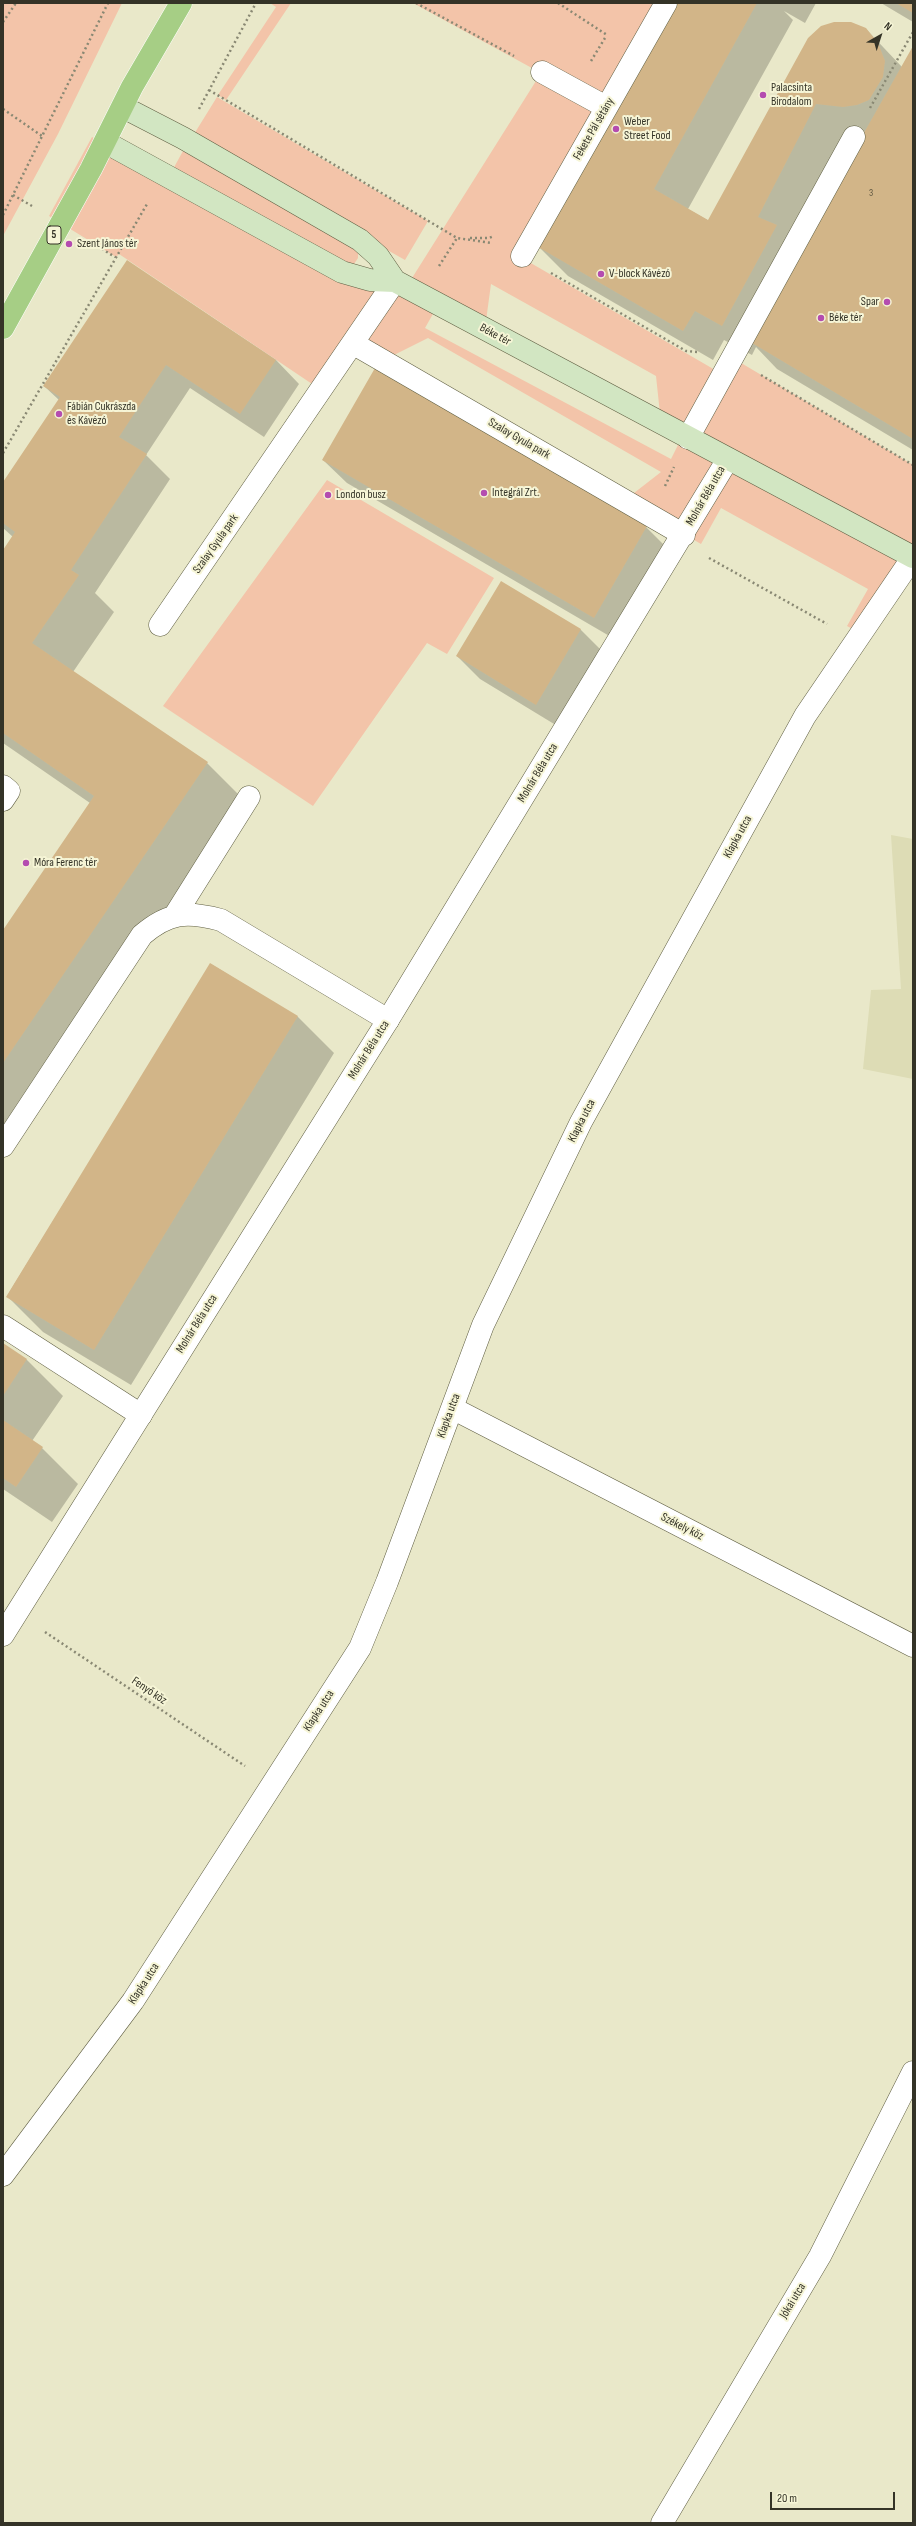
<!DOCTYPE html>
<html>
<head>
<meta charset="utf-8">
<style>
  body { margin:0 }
  #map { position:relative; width:916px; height:2526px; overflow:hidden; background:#e9e8c9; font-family:"Sofia Sans Condensed",sans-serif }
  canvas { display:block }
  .frame { position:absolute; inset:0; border:4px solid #343327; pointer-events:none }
  .north { position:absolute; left:860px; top:16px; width:40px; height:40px; -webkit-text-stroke:3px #f6f5d6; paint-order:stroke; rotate:39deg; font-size:11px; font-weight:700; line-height:16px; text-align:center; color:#343327 }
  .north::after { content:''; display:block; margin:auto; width:14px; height:18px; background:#343327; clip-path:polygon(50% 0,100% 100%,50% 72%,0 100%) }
  .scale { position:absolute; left:770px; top:2492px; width:125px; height:18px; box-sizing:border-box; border:2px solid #343327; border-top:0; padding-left:5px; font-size:12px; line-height:14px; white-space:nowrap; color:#343327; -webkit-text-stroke:3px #f6f5d6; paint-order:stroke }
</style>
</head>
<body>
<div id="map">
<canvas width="916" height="2526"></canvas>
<div class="frame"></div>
<div class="north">N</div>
<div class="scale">20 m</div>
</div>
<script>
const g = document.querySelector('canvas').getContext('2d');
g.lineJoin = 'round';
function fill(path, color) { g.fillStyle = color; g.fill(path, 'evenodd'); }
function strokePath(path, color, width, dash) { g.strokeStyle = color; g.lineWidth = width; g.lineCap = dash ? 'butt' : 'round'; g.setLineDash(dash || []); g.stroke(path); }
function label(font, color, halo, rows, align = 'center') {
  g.font = font + ' "Sofia Sans Condensed",sans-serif'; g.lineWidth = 4; g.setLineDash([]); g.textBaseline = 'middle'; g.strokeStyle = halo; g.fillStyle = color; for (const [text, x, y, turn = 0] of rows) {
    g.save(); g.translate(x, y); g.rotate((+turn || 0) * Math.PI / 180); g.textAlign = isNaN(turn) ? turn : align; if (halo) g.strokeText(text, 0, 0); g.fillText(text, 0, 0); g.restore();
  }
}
const built = new Path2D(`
  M 891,835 L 913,839 L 913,1079 L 863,1069 L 871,990 L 901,989 Z`);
const green = new Path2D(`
  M 3,3 L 122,3 L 58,134 L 3,236 Z
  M 270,3 L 291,3 L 226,100 L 218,95 L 276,7 Z
  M 413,3 L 676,3 L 529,262 L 722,374 L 731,357 L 913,465 L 913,556 L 860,633 L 847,626 L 868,589 L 721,508 L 701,544 L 625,500 L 661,472 L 428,338 L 384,360 L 354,343 L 321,390 L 119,254 L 116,257 L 49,216 L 92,137 L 163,177 L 438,305 L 425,328 L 671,459 L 683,435 L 661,423 L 656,376 L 491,284 L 485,328 L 407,286 L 541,73 Z
  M 217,97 L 428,221 L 405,260 L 191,139 Z
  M 183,151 L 354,246 L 358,251 L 358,258 L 354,264 L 345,266 L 172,171 Z
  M 327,480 L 494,578 L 447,654 L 427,643 L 313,806 L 163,706 Z`);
const shadow = new Path2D(`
  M 677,3 L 816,3 L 805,23 L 784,11 L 793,20 L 688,209 L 709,221 L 866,29 L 902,67 L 913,48 L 913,450 L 777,369 L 756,347 L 752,355 L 724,340 L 713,360 L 568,276 L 539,247 Z
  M 881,3 L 913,3 L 913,22 Z
  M 127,261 L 276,360 L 299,384 L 264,437 L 190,388 L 146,455 L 170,479 L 95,593 L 114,612 L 73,672 L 207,763 L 243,799 L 3,1152 L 3,932 L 90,803 L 3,743 L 3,551 L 13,537 L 3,528 L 3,484 L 59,400 L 44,386 Z
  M 376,370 L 646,527 L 670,551 L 618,641 L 347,483 L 323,460 Z
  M 580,629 L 604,653 L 559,727 L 480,679 L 457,656 Z
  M 211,964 L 298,1017 L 334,1053 L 131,1385 L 43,1332 L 7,1296 Z
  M 3,1344 L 27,1360 L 63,1396 L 32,1441 L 42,1448 L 78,1484 L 52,1522 L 3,1489 Z`);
const building = new Path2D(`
  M 676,3 L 757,3 L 654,189 L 708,220 L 808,38 L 821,26 L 834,22 L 851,22 L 866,28 L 878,43 L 885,61 L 883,77 L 869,100 L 857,105 L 843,107 L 816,104 L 758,217 L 777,225 L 722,326 L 695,311 L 683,331 L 538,247 Z
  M 896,3 L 913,3 L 913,13 Z
  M 913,46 L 913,439 L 747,340 Z
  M 127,260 L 276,360 L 240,414 L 166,365 L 119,437 L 147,454 L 71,570 L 79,575 L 32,643 L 208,762 L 3,1063 L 3,930 L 94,796 L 3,733 L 3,550 L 15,532 L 3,523 L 3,482 L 60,397 L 43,386 Z
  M 375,368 L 647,526 L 594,618 L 322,460 Z
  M 501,581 L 581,629 L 536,705 L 456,656 Z
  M 210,963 L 298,1016 L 94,1350 L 6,1297 Z
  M 3,1343 L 27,1359 L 3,1396 Z
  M 3,1420 L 43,1447 L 16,1487 L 3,1478 Z`);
const path = new Path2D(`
  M 416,3 L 514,56
  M 558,3 L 607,35
  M 3,22 L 16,3
  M 591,61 L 605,38
  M 209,90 L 457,238 L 492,243
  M 870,108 L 913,32
  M 3,109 L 42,136
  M 199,109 L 256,3
  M 13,195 L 32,206
  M 3,215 L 108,3
  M 470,238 L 489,238 L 494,236
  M 89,241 L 115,257
  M 439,266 L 457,238
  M 551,273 L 686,351 L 697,352
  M 761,375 L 913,465
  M 3,453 L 147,204
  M 665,486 L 674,467
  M 709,558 L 827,624
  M 45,1632 L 245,1766`);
const lane = new Path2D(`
  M 354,344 L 684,535
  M 688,438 L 854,137
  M 175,915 L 249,797
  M 3,1146 L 142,935 C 169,912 187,911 221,920 L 388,1020
  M 3,1326 L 141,1415`);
const street = new Path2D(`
  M 542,72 L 606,107
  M 522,256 L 666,3
  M 160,625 L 395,281
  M 3,786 L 9,791 L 3,800
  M 452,1408 L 913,1646
  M 3,1635 L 388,1020 L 728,459
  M 3,2175 L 133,2001 L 360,1648 L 387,1582 L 483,1325 L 581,1122 L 805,716 L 913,557
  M 662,2523 L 820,2256 L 913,2072`);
const secondary = new Path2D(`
  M 123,107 L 183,138 L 360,240 L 378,256 L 395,281
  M 105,142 L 342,272 L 370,280 L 395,281 L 913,557`);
const primary = new Path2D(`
  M 3,328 L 91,169 L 132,87 L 181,3`);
const markers = [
  [763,95,4,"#b44cb0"],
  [616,129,4,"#b44cb0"],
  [69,244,4,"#b44cb0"],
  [601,274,4,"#b44cb0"],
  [887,302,4,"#b44cb0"],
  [821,318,4,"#b44cb0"],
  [59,414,4,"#b44cb0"],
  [484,493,4,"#b44cb0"],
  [328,495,4,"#b44cb0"],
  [26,863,4,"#b44cb0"]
];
const numberNames = [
  ["3",871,193]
];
const shields = [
  [54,235,14]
];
const shieldNames = [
  ["5",54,235]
];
const poiNames = [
  ["Palacsinta",771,88],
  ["Birodalom",771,102],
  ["Weber",624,122],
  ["Street Food",624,136],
  ["Szent János tér",77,244],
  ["V-block Kávézó",609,274],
  ["Spar",879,302,"right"],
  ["Béke tér",829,318],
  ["Fábián Cukrászda",67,407],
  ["és Kávézó",67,421],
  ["Integrál Zrt.",492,493],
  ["London busz",336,495],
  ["Móra Ferenc tér",34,863]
];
const streetNames = [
  ["Fekete Pál sétány",594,129,-60],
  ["Béke tér",495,335,28],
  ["Szalay Gyula park",519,439,30],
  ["Molnár Béla utca",706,496,-60],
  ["Szalay Gyula park",216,544,-55],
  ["Molnár Béla utca",538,773,-59],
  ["Klapka utca",738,837,-61],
  ["Molnár Béla utca",369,1050,-58],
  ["Klapka utca",582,1121,-63],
  ["Molnár Béla utca",197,1324,-58],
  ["Klapka utca",449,1416,-70],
  ["Székely köz",682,1527,27],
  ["Fenyő köz",149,1691,34],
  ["Klapka utca",319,1711,-57],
  ["Klapka utca",144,1984,-57],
  ["Jókai utca",793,2301,-59]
];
fill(built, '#dddcb5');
fill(green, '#f3c4a9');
fill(shadow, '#0003');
fill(building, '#d2b588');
strokePath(lane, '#5f5e42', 23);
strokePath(street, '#5f5e42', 23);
strokePath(secondary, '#5f5e42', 23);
strokePath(primary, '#fff', 23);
strokePath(path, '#898873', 2.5, [2, 3]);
strokePath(lane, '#fff', 22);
strokePath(street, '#fff', 22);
strokePath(secondary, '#d2e6c2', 22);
strokePath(primary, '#a6ce85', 22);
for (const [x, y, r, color] of markers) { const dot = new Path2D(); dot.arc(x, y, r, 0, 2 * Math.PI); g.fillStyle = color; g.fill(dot); strokePath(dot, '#f6f5d6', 1.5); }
label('10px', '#5c543f', null, numberNames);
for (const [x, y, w] of shields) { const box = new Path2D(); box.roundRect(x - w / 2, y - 9, w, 18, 3); g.fillStyle = '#f6f5d6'; g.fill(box); strokePath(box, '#343327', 1); }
label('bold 11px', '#343327', null, shieldNames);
label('12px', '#343327', '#f6f5d6', poiNames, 'left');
label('12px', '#343327', '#f6f5d6', streetNames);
</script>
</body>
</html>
